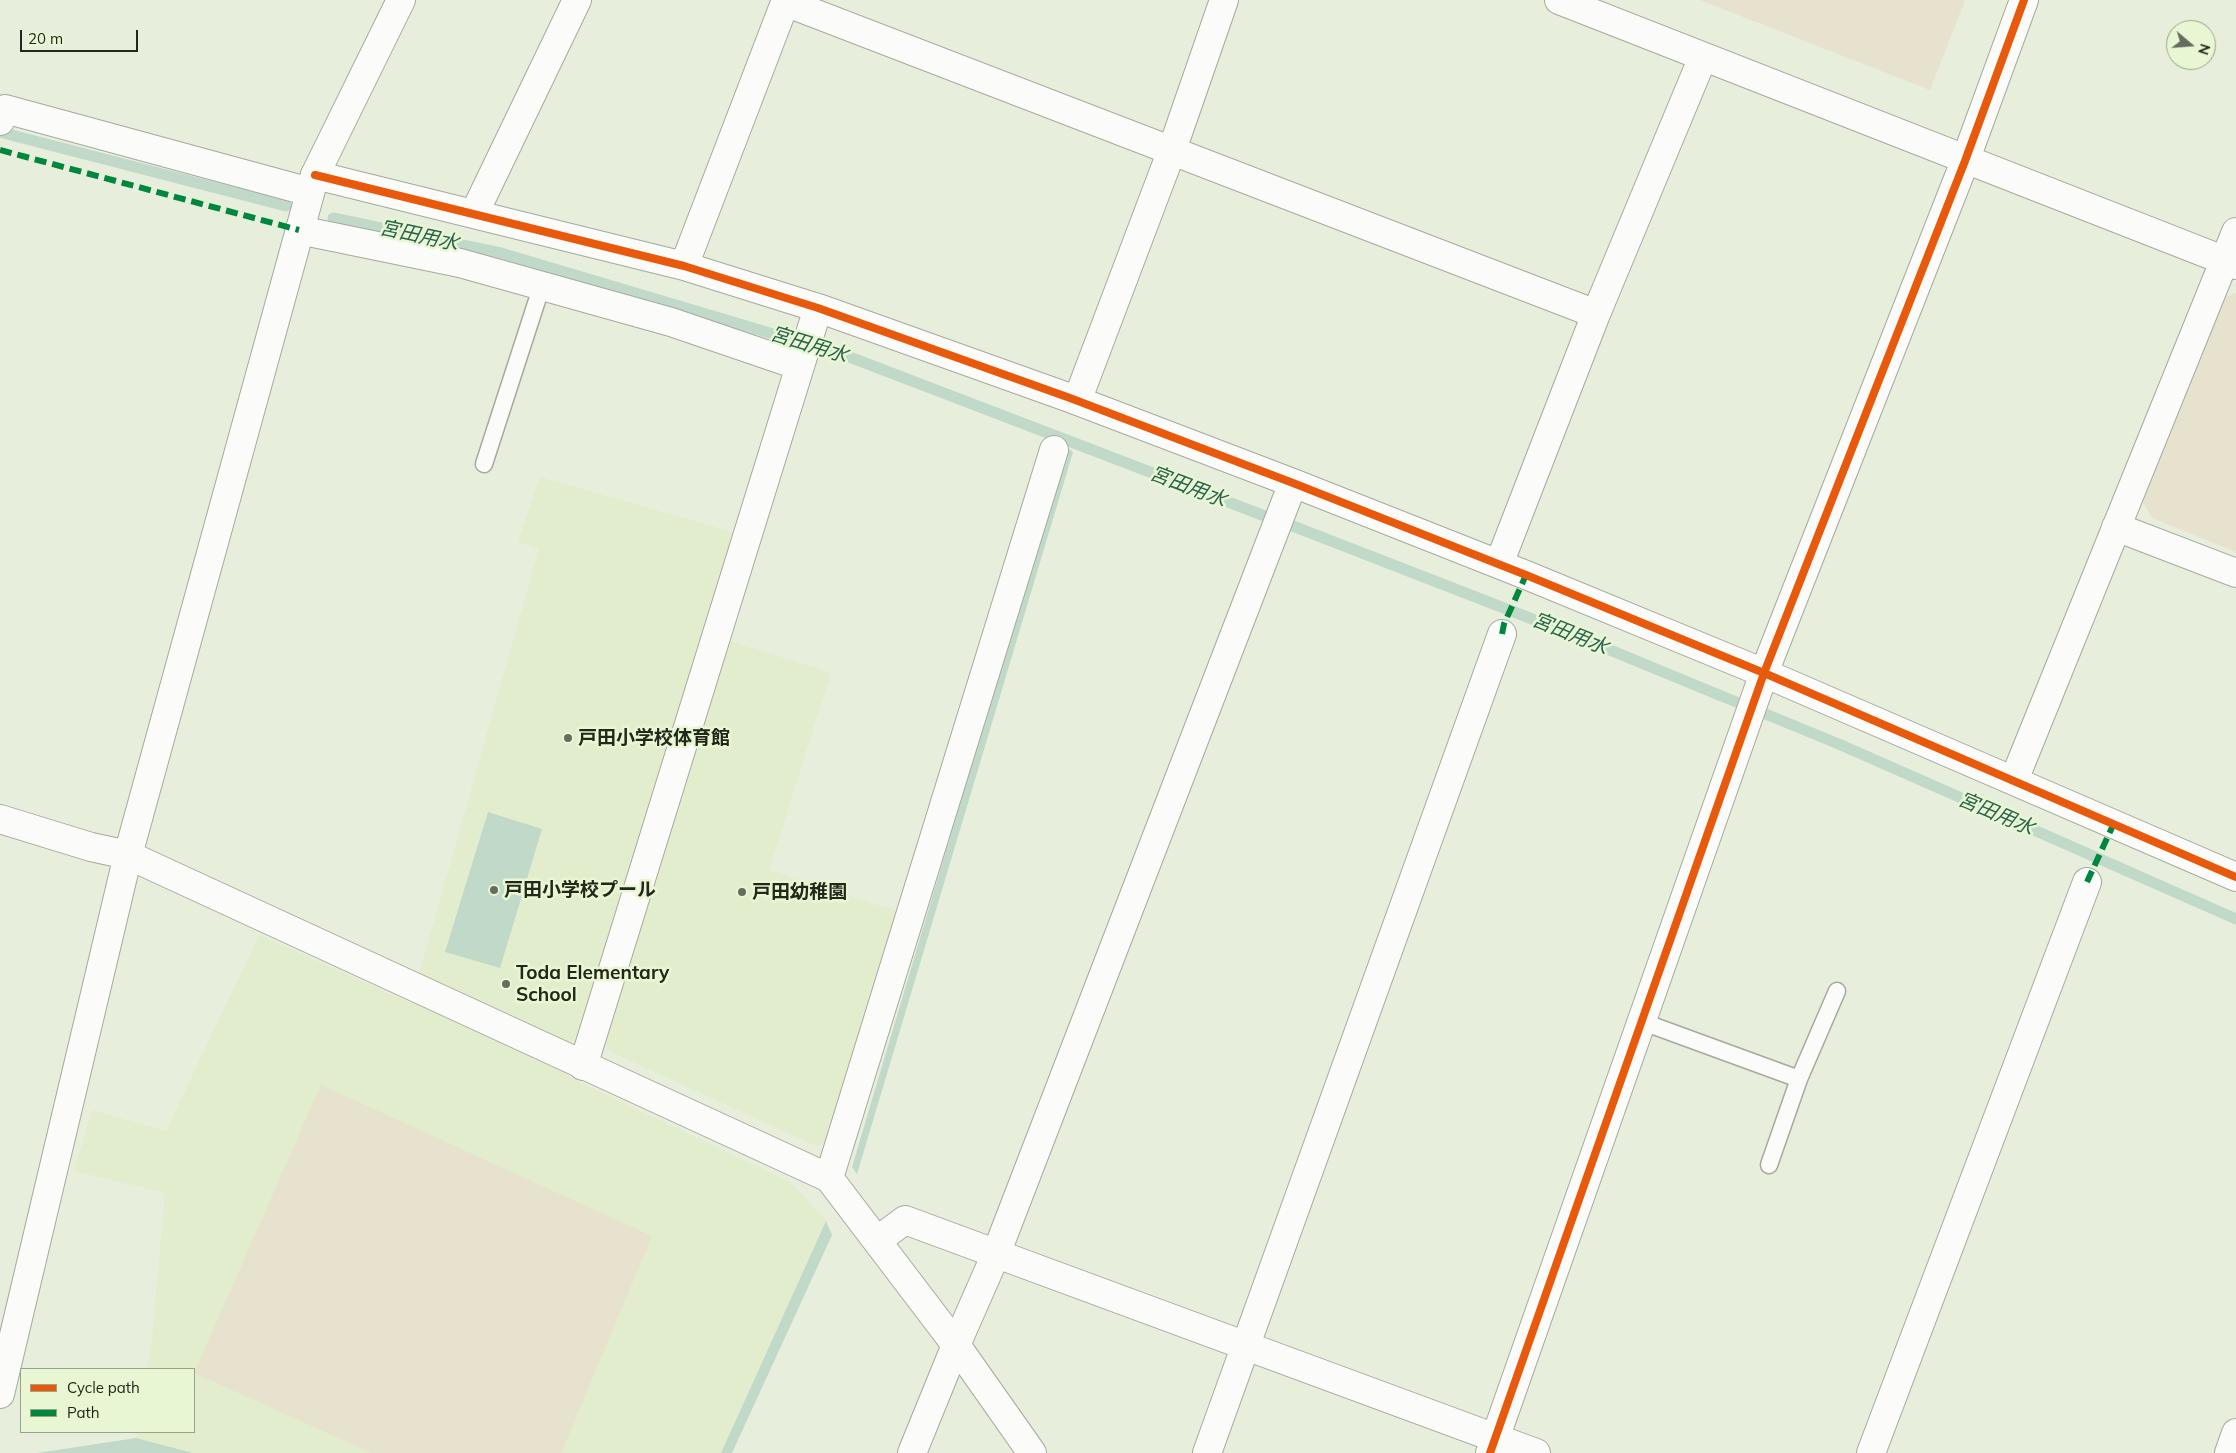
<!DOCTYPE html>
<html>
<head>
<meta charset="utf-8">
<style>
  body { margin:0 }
  #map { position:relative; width:2236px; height:1453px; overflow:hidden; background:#e7eedb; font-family:Mulish,sans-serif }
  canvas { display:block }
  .legend { position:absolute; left:20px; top:1368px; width:175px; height:65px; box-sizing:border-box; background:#e9f6d3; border:1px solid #99a389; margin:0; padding:6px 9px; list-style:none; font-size:15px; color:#22271a }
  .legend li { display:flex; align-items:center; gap:10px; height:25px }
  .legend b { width:25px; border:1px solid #99a389 }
  .north { position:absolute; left:2166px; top:20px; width:50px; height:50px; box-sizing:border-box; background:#e9f6d3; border:1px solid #99a389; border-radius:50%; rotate:108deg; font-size:14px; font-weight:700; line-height:20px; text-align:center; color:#22271a }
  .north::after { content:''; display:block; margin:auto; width:18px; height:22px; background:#676d5e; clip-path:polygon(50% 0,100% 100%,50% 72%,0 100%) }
  .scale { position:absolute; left:20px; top:30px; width:118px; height:22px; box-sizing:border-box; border:2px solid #22271a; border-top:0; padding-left:6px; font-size:15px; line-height:18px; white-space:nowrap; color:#22271a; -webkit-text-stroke:4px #e9f6d3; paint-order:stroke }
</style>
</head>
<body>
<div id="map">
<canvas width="2236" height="1453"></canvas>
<ul class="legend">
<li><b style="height:6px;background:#e8590c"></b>Cycle path</li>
<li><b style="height:6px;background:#00873e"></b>Path</li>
</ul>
<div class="north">N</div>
<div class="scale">20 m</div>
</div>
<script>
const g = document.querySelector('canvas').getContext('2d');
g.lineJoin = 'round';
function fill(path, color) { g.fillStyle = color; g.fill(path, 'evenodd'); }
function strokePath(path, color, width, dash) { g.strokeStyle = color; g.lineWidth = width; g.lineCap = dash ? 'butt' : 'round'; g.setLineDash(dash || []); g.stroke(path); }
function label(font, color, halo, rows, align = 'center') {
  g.font = font + ' Mulish,"Noto Sans JP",sans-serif'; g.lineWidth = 5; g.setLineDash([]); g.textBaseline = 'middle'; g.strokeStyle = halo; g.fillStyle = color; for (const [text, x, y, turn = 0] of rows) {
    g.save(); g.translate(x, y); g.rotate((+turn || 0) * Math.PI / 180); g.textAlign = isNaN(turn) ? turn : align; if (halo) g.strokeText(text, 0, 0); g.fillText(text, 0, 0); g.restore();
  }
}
const built = new Path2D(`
  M 540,477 L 736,533 L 567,1076 L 792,1183 L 826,1221 L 721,1453 L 193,1453 L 136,1438 L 137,1432 L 194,1432 L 194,1369 L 147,1369 L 152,1338 L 165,1193 L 74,1171 L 92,1110 L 166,1131 L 259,935 L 411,1003 L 539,549 L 518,542 Z
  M 728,640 L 831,673 L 769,870 L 902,913 L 831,1140 L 816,1146 L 607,1050 L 604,1031 Z`);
const green = new Path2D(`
  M 1700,0 L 1965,0 L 1930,90 Z
  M 2236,293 L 2236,552 L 2152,518 L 2143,502 L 2225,297 Z
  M 321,1085 L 652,1236 L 561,1453 L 372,1453 L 194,1373 Z`);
const water = new Path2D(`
  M 1066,447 L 1073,452 L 857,1174 L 852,1167 Z
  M 488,812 L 542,829 L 500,968 L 445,952 Z
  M 826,1221 L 832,1235 L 732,1453 L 721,1453 Z
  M 136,1438 L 193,1453 L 37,1453 Z`);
const stream = new Path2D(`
  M 0,132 L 286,206
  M 333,218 L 501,253 L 847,356 L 1270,518
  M 1285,523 L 1576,636 L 1741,704
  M 1756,710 L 1841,745 L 2236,919`);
const lane = new Path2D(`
  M 484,464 L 542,285
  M 1643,1022 L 1799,1079
  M 1769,1165 L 1799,1079 L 1837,991`);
const street = new Path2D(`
  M 1559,0 L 2236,265
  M 785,2 L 1596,314
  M 0,121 L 5,109 L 310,192
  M 315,175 L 684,266 L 818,308 L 1070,398 L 1293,483 L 1526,575 L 1764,673 L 2236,877
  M 474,214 L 577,0
  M 299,230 L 460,263 L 671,322 L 800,366
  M 684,266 L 786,0
  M 1077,401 L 1172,150 L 1224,0
  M 2116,527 L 2236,573
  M 1499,564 L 1596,314 L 1703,57
  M 2014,780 L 2236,232
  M 0,819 L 91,847 L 128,855
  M 583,1066 L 818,308
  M 829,1178 L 1054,450
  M 878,1240 L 905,1220 L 1536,1453
  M 912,1453 L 956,1345 L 996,1254 L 1293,483
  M 1207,1453 L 1502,634
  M 1490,1453 L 1764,673 L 1965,161 L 2024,0
  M 1871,1453 L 2087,882
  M 2229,1453 L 2236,1433`);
const secondary = new Path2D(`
  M 128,855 L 829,1178 L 956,1345 L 1032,1453
  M 0,1394 L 128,855 L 315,175 L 401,0`);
const quiet = new Path2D(`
  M 0,150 L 299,230
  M 1502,634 L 1504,624 L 1526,575
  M 2087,882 L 2114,823`);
const cycleway = new Path2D(`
  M 315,175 L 684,266 L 818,308 L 1070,398 L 1293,483 L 1526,575 L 1764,673 L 2236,877
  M 1490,1453 L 1764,673 L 1965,161 L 2024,0`);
const markers = [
  [568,738,5,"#676d5e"],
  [494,890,5,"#676d5e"],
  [742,892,5,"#676d5e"],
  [506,984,5,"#676d5e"]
];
const poiNames = [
  ["戸田小学校体育館",578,738],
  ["戸田小学校プール",504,890],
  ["戸田幼稚園",752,892],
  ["Toda Elementary",516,973],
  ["School",516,995]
];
const waterNames = [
  ["宮田用水",419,236,12],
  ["宮田用水",809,345,17],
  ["宮田用水",1188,487,21],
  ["宮田用水",1570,634,22],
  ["宮田用水",1996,814,23]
];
fill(built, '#e2edce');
fill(green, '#e6e2cd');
fill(water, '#c0d9c9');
strokePath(stream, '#c0d9c9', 11);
strokePath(lane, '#a5aa9c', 19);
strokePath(street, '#a5aa9c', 30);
strokePath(secondary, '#a5aa9c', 30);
strokePath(lane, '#fbfcfa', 16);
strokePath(street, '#fbfcfa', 28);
strokePath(secondary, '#fbfcfa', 28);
strokePath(quiet, '#00873e', 6, [12, 6]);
strokePath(cycleway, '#e8590c', 8);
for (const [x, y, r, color] of markers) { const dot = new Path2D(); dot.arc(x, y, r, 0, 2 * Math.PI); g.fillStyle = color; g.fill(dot); strokePath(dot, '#e9f6d3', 2); }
label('bold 19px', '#22271a', '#e9f6d3', poiNames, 'left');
label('italic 20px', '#28634e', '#e9f6d3', waterNames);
</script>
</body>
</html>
